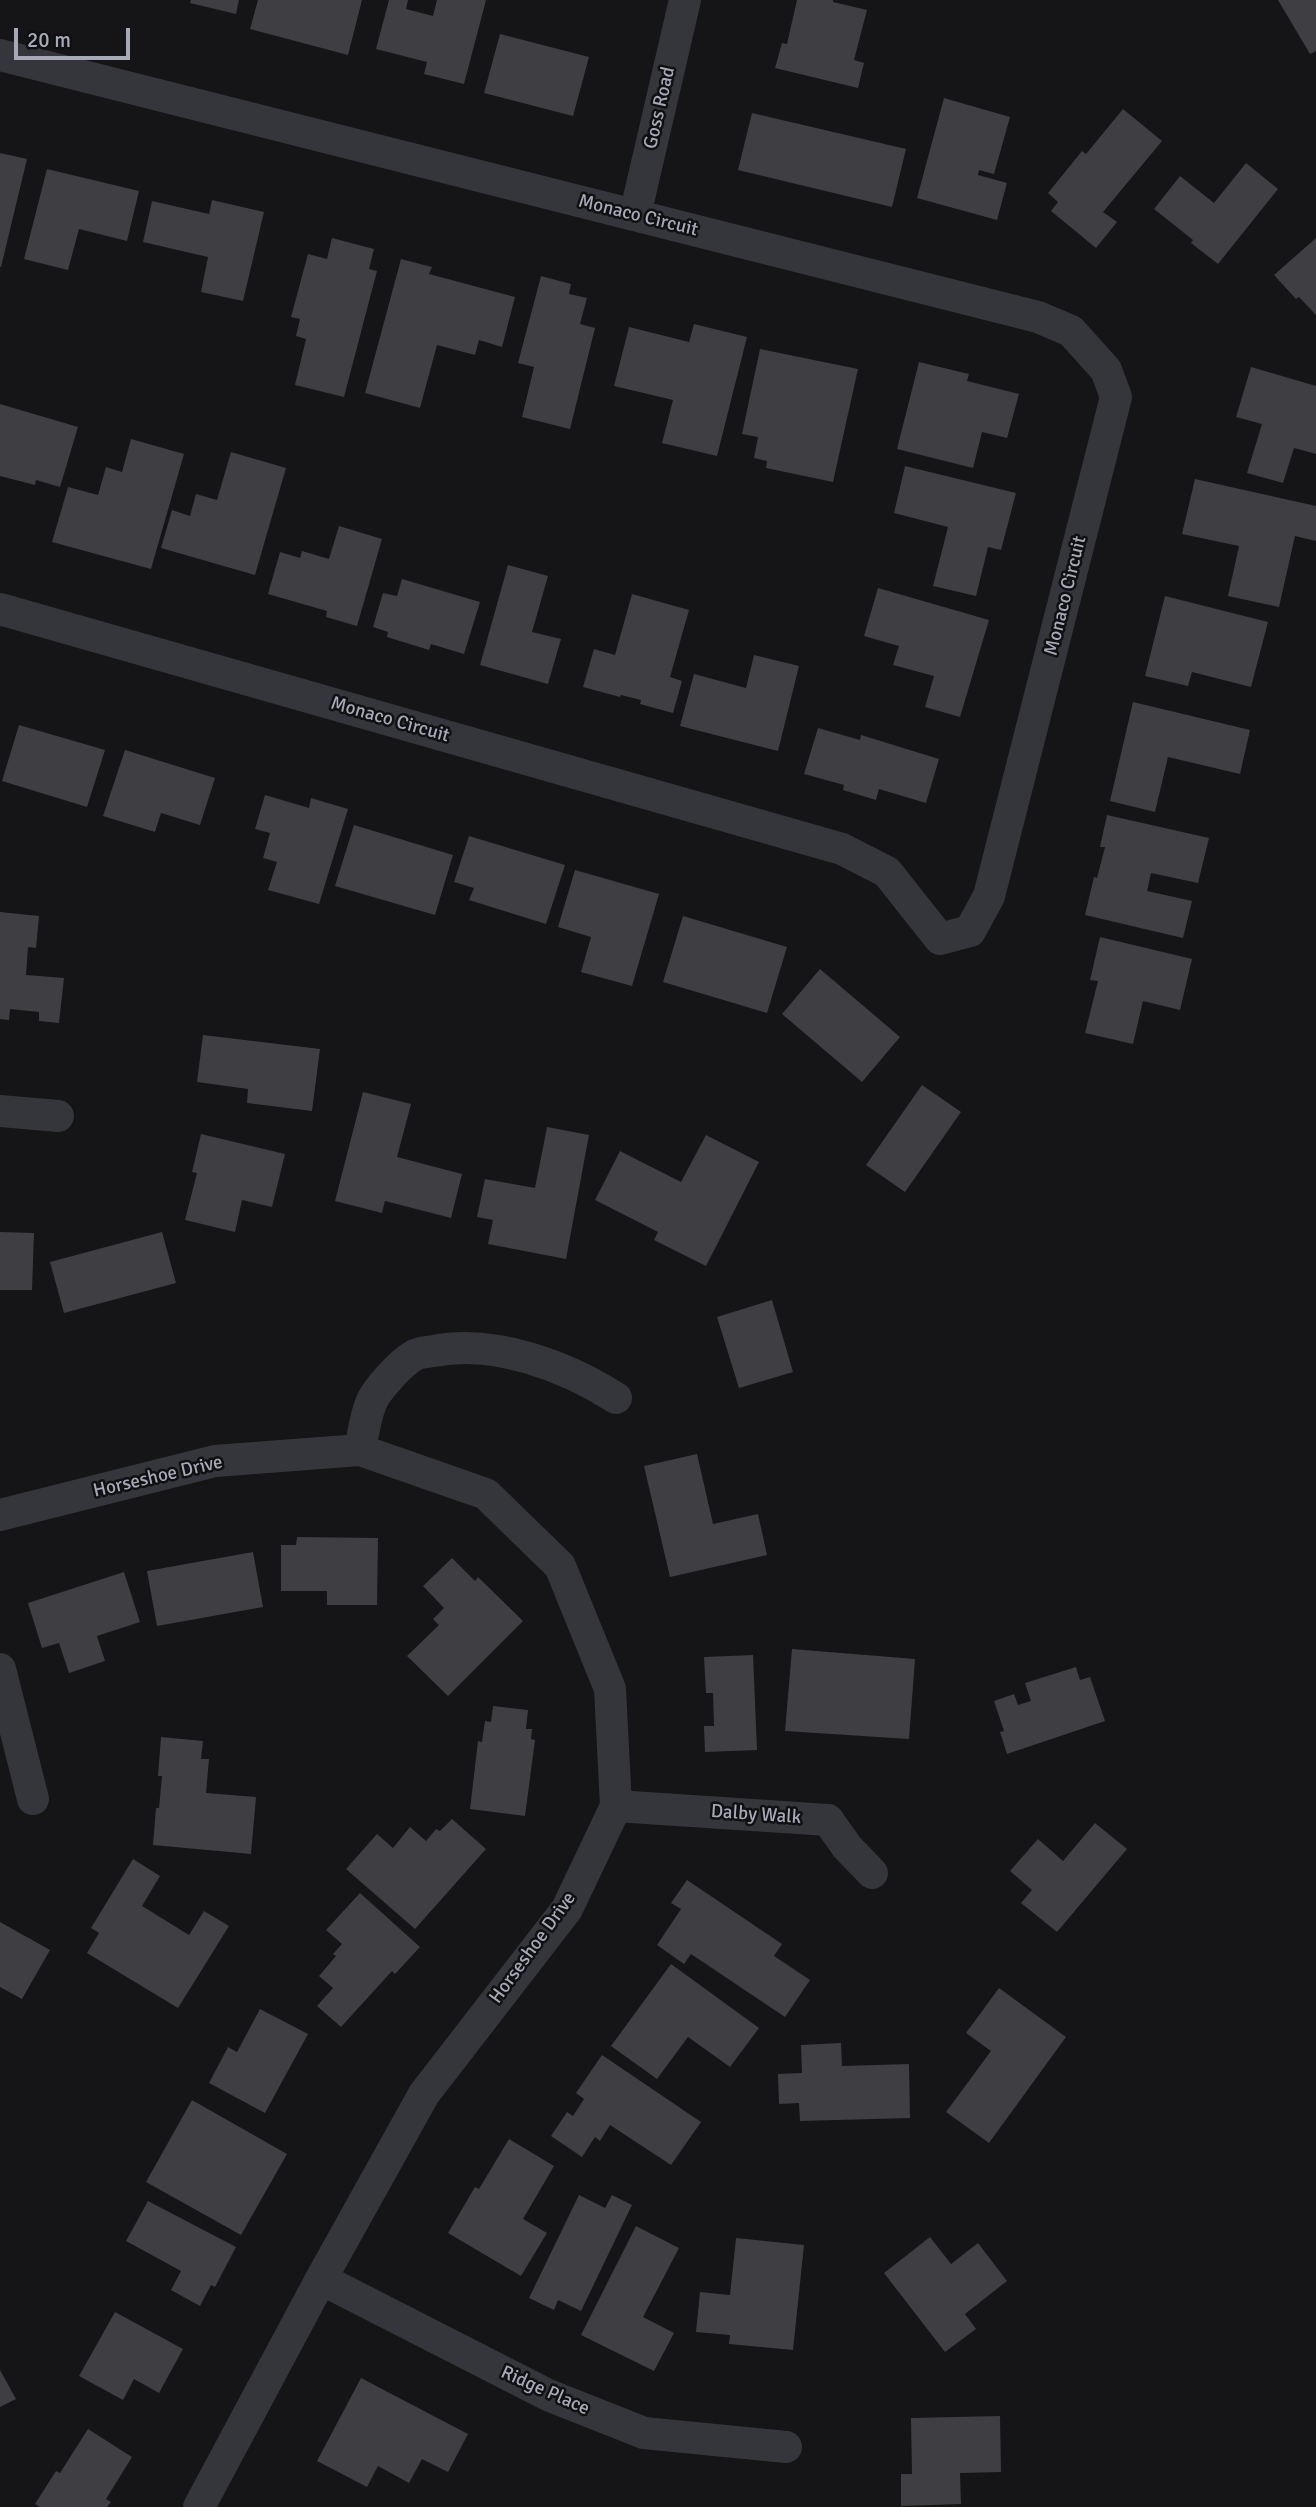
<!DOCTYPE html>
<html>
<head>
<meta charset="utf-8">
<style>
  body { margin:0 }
  #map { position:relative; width:1316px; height:2507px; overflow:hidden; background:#151416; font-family:Signika,sans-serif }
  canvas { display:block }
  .scale { position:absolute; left:14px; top:28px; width:116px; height:32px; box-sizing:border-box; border:4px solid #a6a9b7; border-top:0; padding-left:9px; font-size:21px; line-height:24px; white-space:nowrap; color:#a6a9b7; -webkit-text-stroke:5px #100f11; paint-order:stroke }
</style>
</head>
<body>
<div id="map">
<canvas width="1316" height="2507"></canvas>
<div class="scale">20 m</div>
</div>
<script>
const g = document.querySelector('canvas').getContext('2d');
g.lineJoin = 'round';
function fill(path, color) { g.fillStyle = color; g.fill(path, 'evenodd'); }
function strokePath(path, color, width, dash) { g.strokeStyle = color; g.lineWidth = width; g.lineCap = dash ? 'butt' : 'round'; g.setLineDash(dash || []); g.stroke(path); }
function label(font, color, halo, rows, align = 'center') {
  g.font = font + ' Signika,sans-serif'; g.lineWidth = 5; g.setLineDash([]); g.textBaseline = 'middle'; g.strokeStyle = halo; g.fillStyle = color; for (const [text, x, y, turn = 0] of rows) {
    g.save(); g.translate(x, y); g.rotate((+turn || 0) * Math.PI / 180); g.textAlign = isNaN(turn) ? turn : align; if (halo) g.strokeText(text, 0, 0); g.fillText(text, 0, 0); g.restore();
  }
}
const building = new Path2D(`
  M 191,0 L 239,0 L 236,14 L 190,3 Z
  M 258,0 L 362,0 L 348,55 L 250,29 Z
  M 389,0 L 408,0 L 406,9 L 433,16 L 437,0 L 486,0 L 464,84 L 424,74 L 427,62 L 376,49 Z
  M 797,0 L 833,0 L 833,2 L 867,10 L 854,60 L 864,63 L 858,88 L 775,68 L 782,43 L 787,44 Z
  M 1278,0 L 1316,0 L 1316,51 L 1310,54 Z
  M 500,34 L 589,57 L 573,116 L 484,93 Z
  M 944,98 L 1010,117 L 994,174 L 979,170 L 978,175 L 1007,183 L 997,220 L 917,198 Z
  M 1123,109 L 1162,141 L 1103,212 L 1117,222 L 1096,248 L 1051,211 L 1058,202 L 1048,193 L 1082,151 L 1086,154 Z
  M 752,113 L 906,149 L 892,207 L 738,170 Z
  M 0,153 L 27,159 L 1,267 L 0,267 Z
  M 1246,163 L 1278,189 L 1218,264 L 1191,243 L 1193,240 L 1154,209 L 1180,176 L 1214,203 Z
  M 47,169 L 139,191 L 127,241 L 79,229 L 68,270 L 24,259 Z
  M 212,200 L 264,212 L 243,301 L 201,292 L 208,257 L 143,242 L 152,201 L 209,214 Z
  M 332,238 L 374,249 L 369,269 L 377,271 L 344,397 L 295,385 L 306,339 L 296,336 L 300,319 L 291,317 L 308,254 L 327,259 Z
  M 1316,238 L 1316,315 L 1299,297 L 1296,299 L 1274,275 Z
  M 401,259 L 432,267 L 429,274 L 515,297 L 502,347 L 479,340 L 475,355 L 437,345 L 420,408 L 365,393 Z
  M 541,276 L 571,284 L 569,294 L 587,298 L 580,324 L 595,328 L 570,429 L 522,417 L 534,367 L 518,363 Z
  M 694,324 L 747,337 L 717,456 L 662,443 L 673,400 L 614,386 L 629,327 L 689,342 Z
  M 760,349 L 858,369 L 833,482 L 766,468 L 767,461 L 754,458 L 758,437 L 742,434 Z
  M 919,362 L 969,374 L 967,381 L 1019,394 L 1007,438 L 982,432 L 973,468 L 897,449 Z
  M 1251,367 L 1316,386 L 1316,454 L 1294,448 L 1283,483 L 1247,473 L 1262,424 L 1236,417 Z
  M 0,404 L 78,427 L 60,487 L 36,480 L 35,485 L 0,476 Z
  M 131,439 L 184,454 L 151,569 L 52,542 L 68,487 L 98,495 L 106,467 L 122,472 Z
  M 231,452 L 286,468 L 255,575 L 161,548 L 172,510 L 190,516 L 196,494 L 217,500 Z
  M 905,466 L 1016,493 L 1001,550 L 988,547 L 976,596 L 933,586 L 948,527 L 894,513 Z
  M 1195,479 L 1316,506 L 1316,541 L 1295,536 L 1279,607 L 1228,596 L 1239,546 L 1182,534 Z
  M 339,526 L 382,539 L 357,626 L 326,617 L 327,611 L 268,594 L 280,552 L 300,558 L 302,551 L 329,559 Z
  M 508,565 L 548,576 L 532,632 L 561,639 L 548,684 L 480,665 Z
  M 402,579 L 480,602 L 464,654 L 431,644 L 429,650 L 387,637 L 388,632 L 373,627 L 383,593 L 397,596 Z
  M 878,588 L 989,620 L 960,717 L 925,707 L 934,676 L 893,665 L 899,646 L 864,636 Z
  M 632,594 L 689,610 L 670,677 L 682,681 L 673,713 L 640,704 L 641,700 L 621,695 L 620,697 L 583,687 L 594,649 L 615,655 Z
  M 1165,596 L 1268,622 L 1251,687 L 1192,672 L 1188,686 L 1145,676 Z
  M 754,655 L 799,666 L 778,751 L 680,726 L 694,674 L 746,688 Z
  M 1133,702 L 1250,730 L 1240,774 L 1168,757 L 1155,812 L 1110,801 Z
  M 19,725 L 105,750 L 87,807 L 2,781 Z
  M 818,728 L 860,740 L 861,735 L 939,759 L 926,803 L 879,789 L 876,800 L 843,790 L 844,785 L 804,774 Z
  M 125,750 L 215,778 L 200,825 L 161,813 L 155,832 L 103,816 Z
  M 265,795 L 309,808 L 311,798 L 348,809 L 319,904 L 268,890 L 277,862 L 263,858 L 270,833 L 255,829 Z
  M 1107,815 L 1209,838 L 1198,883 L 1151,873 L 1147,891 L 1192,901 L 1183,938 L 1085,915 L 1094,877 L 1097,878 L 1105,847 L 1100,847 Z
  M 354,825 L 453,855 L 435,915 L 335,886 Z
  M 469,836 L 565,865 L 546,924 L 469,900 L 474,888 L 454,882 Z
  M 575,870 L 659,894 L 632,986 L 581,972 L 591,937 L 558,927 Z
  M 0,912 L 39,916 L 36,948 L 28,947 L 26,975 L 64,978 L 59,1023 L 39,1021 L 39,1012 L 10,1009 L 9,1020 L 0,1019 Z
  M 683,916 L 787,947 L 767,1013 L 663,982 Z
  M 1100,937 L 1192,959 L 1180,1010 L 1143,1001 L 1133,1044 L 1085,1033 L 1098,981 L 1090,980 Z
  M 820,969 L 900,1037 L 862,1082 L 782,1014 Z
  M 203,1035 L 320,1049 L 312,1111 L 247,1103 L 248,1089 L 197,1082 Z
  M 922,1085 L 961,1112 L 905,1192 L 866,1165 Z
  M 363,1092 L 411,1104 L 397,1157 L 462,1174 L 451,1218 L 385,1201 L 382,1213 L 335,1201 Z
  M 547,1127 L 589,1135 L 566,1259 L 488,1244 L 493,1220 L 477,1217 L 485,1179 L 535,1188 Z
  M 201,1134 L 285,1154 L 272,1207 L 242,1200 L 235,1232 L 185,1220 L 197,1173 L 192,1172 Z
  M 706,1135 L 759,1162 L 706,1266 L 654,1240 L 658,1232 L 595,1200 L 620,1151 L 681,1182 Z
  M 0,1232 L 34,1233 L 32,1290 L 0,1290 Z
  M 162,1232 L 176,1283 L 64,1313 L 50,1262 Z
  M 772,1300 L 793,1372 L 739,1388 L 717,1317 Z
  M 697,1454 L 713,1524 L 758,1514 L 767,1555 L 670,1577 L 644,1466 Z
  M 297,1537 L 378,1538 L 377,1605 L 327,1605 L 327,1591 L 281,1591 L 281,1545 L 296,1545 Z
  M 253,1552 L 263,1607 L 157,1626 L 147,1571 Z
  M 452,1558 L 475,1581 L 478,1577 L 523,1621 L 448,1696 L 407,1656 L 439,1625 L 433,1619 L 444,1608 L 423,1586 Z
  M 124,1572 L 140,1622 L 97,1636 L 105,1661 L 69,1673 L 59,1643 L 42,1648 L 28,1603 Z
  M 792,1649 L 915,1659 L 909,1739 L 785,1731 Z
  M 753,1655 L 757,1750 L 705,1752 L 704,1726 L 714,1726 L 713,1693 L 706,1693 L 704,1657 Z
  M 1076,1667 L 1080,1680 L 1090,1677 L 1105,1721 L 1007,1754 L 1000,1732 L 1004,1731 L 994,1701 L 1014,1694 L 1018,1705 L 1031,1701 L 1025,1683 Z
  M 493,1706 L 528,1710 L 526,1729 L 532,1729 L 531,1739 L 535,1740 L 525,1816 L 470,1809 L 478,1741 L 482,1742 L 485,1721 L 491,1722 Z
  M 161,1737 L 203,1741 L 201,1759 L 209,1759 L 206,1793 L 256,1797 L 251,1854 L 153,1845 L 156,1808 L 159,1808 L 162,1776 L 158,1776 Z
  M 452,1819 L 486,1849 L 415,1929 L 346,1869 L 377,1834 L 393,1848 L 410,1827 L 426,1841 L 436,1829 L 440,1831 Z
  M 1095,1823 L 1127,1849 L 1057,1932 L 1021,1903 L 1032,1890 L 1010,1871 L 1038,1839 L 1063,1861 Z
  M 133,1859 L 160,1876 L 142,1906 L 189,1935 L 204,1911 L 229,1926 L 178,2008 L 87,1953 L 99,1933 L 91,1928 Z
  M 687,1880 L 782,1944 L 774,1956 L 810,1980 L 785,2017 L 691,1954 L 684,1964 L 657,1945 L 681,1909 L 671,1903 Z
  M 360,1893 L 420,1947 L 395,1974 L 392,1971 L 341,2027 L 317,2006 L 333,1988 L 319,1976 L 336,1956 L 333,1954 L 342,1944 L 326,1930 Z
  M 0,1922 L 50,1950 L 22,1999 L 0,1987 Z
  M 671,1964 L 759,2028 L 730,2067 L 688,2037 L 657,2079 L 611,2046 Z
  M 999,1988 L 1066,2037 L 989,2143 L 946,2112 L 991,2051 L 966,2033 Z
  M 260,2009 L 308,2034 L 265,2113 L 209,2083 L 228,2047 L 237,2052 Z
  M 841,2043 L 842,2066 L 909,2064 L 910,2118 L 800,2121 L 799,2103 L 779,2104 L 778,2074 L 802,2073 L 801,2045 Z
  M 602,2055 L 701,2122 L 671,2165 L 610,2125 L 600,2141 L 595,2137 L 582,2157 L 551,2136 L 567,2112 L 573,2116 L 584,2099 L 576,2093 Z
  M 192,2100 L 287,2154 L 241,2235 L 146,2182 Z
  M 509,2139 L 554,2166 L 523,2219 L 547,2233 L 521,2276 L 448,2233 L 475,2187 L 479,2189 Z
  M 579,2195 L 605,2208 L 612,2195 L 632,2205 L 581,2311 L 558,2300 L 554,2310 L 529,2298 Z
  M 148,2201 L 236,2247 L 215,2287 L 211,2285 L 200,2306 L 171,2290 L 181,2271 L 126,2241 Z
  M 636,2226 L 679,2248 L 643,2317 L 674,2333 L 654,2371 L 581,2335 Z
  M 930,2237 L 951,2264 L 978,2243 L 1007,2281 L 965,2314 L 976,2329 L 945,2352 L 884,2273 Z
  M 736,2238 L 804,2245 L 793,2350 L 729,2344 L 730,2335 L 696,2332 L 700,2292 L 730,2295 Z
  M 115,2312 L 183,2349 L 159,2393 L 134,2379 L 123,2400 L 79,2376 Z
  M 0,2370 L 16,2399 L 0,2407 Z
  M 361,2378 L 468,2434 L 448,2472 L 422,2459 L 409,2483 L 378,2466 L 367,2487 L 317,2461 Z
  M 1000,2416 L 1001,2472 L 960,2473 L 961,2504 L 901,2506 L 901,2474 L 912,2474 L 911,2418 Z
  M 88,2429 L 132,2457 L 106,2499 L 111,2502 L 107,2507 L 40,2507 L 35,2504 L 56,2471 L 60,2473 Z`);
const minor = new Path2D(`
  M 0,55 L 1038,317 L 1071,331 L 1106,370 L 1116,397 L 989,896 L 970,931 L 940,939 L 887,872 L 842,849 L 0,609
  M 635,215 L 685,0
  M 0,1111 L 58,1116
  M 360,1450 C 363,1435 365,1418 371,1403 C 376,1390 401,1363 413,1356 C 419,1352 428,1352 434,1351 C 494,1339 566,1366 616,1398
  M 0,1515 L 215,1461 L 360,1450 L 486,1494 L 560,1566 L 610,1689 L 616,1806 L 567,1909 L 424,2094 L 321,2279 L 199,2507
  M 0,1669 L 33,1799
  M 616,1806 L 828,1820 L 847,1847 L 872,1873
  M 321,2279 L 548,2395 L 644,2433 L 786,2447`);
const streetNames = [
  ["Goss Road",660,108,-77],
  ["Monaco Circuit",638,216,14],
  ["Monaco Circuit",1066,596,-76],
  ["Monaco Circuit",390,720,16],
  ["Horseshoe Drive",158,1477,-13],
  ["Dalby Walk",756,1815,4],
  ["Horseshoe Drive",533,1948,-54],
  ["Ridge Place",545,2391,24]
];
fill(building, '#3f3e43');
strokePath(minor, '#35363b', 32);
label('19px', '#a6a9b7', '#100f11', streetNames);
</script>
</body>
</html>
